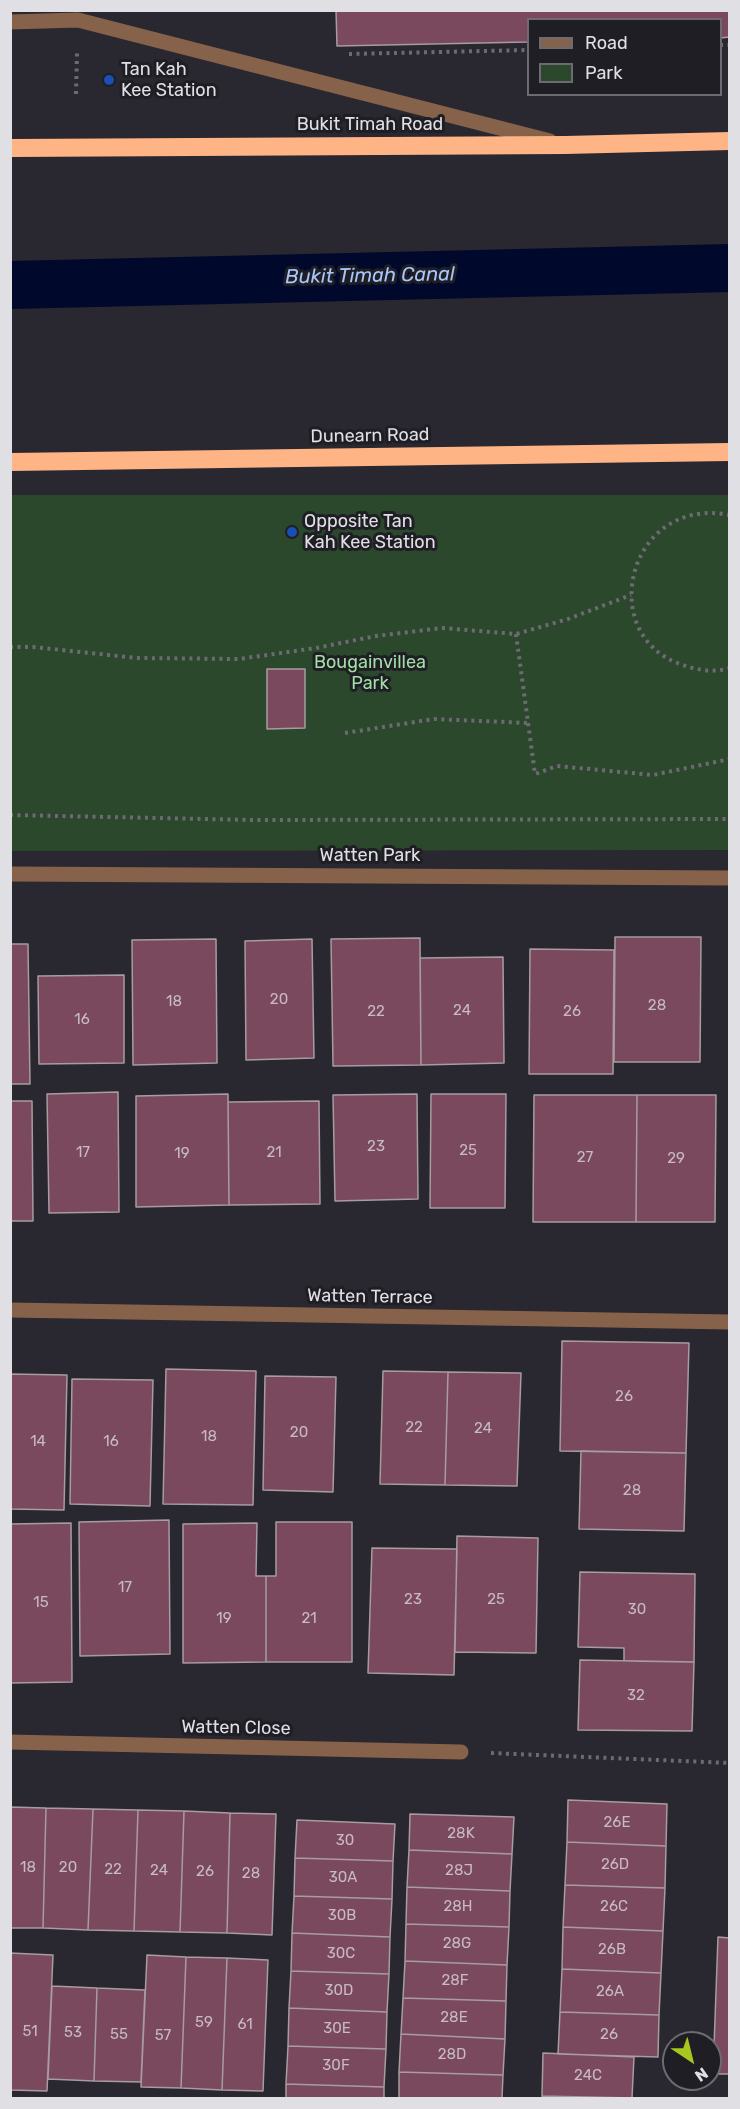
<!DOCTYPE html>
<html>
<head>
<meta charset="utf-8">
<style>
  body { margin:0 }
  #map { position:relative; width:740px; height:2109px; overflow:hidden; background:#29272f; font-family:Rubik,sans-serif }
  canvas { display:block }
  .frame { position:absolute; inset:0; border:12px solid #e0dfe4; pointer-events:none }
  .legend { position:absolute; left:527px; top:18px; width:195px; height:78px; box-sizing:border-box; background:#1f1e25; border:2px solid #6c6b71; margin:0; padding:8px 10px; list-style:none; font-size:18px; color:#e0dfe4 }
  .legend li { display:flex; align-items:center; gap:12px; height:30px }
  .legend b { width:30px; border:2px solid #6c6b71 }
  .north { position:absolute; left:662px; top:2031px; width:60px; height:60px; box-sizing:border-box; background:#1f1e25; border:2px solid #6c6b71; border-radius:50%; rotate:145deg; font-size:16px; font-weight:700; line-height:24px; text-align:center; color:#e0dfe4 }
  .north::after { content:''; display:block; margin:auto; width:21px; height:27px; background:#a7c71e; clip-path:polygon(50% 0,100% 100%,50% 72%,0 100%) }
</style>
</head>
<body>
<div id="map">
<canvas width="740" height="2109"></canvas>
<div class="frame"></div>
<ul class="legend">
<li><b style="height:8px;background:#87624b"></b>Road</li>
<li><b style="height:16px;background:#2b482d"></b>Park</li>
</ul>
<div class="north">N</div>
</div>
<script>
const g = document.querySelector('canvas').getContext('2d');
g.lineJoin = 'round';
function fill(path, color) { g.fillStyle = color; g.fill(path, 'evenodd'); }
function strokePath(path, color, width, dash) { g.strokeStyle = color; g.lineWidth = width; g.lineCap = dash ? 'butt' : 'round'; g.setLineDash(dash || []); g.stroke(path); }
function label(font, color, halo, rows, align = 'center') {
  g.font = font + ' Rubik,sans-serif'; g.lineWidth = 6; g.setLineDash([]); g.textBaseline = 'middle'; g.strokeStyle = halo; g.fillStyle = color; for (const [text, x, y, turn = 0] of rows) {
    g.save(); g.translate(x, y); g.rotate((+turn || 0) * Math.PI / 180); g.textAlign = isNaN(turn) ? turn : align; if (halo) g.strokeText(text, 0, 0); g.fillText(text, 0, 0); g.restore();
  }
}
const green = new Path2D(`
  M 10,495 L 729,495 L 729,850 L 11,851 Z`);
const canal = new Path2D(`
  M 10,285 L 730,268`);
const building = new Path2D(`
  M 336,10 L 730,10 L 730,37 L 720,38 L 720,20 L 528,20 L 528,42 L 337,46 Z
  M 267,669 L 305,669 L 305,728 L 267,729 Z
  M 615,937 L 701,937 L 700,1062 L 614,1062 Z
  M 420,938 L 421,1065 L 333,1066 L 331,939 Z
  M 216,939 L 217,1063 L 133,1065 L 132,940 Z
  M 312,939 L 314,1058 L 246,1060 L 245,941 Z
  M 10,944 L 28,944 L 30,1084 L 10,1084 Z
  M 530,949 L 614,950 L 613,1074 L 529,1074 Z
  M 503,957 L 504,1063 L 421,1065 L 420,958 Z
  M 124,975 L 124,1063 L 39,1064 L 38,976 Z
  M 118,1092 L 119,1212 L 49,1213 L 47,1094 Z
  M 228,1094 L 229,1205 L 136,1207 L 136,1096 Z
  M 417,1094 L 418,1199 L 335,1201 L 333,1095 Z
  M 431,1094 L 506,1094 L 505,1208 L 430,1208 Z
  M 534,1095 L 637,1095 L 636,1222 L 533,1222 Z
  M 637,1095 L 716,1095 L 715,1222 L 636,1222 Z
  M 10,1101 L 32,1101 L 33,1221 L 10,1221 Z
  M 319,1101 L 320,1204 L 229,1205 L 228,1102 Z
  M 562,1341 L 689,1343 L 686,1453 L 560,1451 Z
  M 166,1369 L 256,1371 L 253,1505 L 163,1504 Z
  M 383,1371 L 448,1372 L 445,1485 L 380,1484 Z
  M 448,1372 L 521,1373 L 517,1486 L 445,1485 Z
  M 10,1374 L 67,1375 L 64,1510 L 10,1509 Z
  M 265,1376 L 336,1377 L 333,1492 L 263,1490 Z
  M 72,1379 L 153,1380 L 150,1506 L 70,1504 Z
  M 581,1451 L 686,1453 L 684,1531 L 579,1529 Z
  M 169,1520 L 170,1654 L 80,1656 L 79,1522 Z
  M 276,1522 L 352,1522 L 352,1662 L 266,1662 L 266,1576 L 276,1576 Z
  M 71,1523 L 72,1682 L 10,1683 L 10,1524 Z
  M 257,1523 L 256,1576 L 266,1576 L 266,1662 L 183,1663 L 183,1524 Z
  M 457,1536 L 538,1538 L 536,1653 L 455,1652 Z
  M 372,1548 L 457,1549 L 454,1675 L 368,1673 Z
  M 580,1572 L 695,1574 L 694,1662 L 624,1661 L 624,1648 L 578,1647 Z
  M 580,1660 L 694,1662 L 692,1731 L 578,1730 Z
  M 568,1800 L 667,1804 L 666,1846 L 567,1842 Z
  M 10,1807 L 46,1808 L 43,1928 L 10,1928 Z
  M 46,1808 L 93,1809 L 88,1930 L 43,1928 Z
  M 93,1809 L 138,1810 L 134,1931 L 88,1930 Z
  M 138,1810 L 184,1811 L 180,1932 L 134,1931 Z
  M 184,1811 L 230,1813 L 227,1933 L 180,1932 Z
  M 230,1813 L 276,1814 L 272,1935 L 227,1933 Z
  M 410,1814 L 514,1817 L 512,1854 L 409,1850 Z
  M 297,1820 L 395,1824 L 393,1861 L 295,1858 Z
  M 567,1842 L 666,1846 L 665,1888 L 565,1885 Z
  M 409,1850 L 512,1854 L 510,1891 L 407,1887 Z
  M 295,1858 L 393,1861 L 392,1899 L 294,1896 Z
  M 565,1885 L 665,1888 L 663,1931 L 563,1927 Z
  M 407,1887 L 510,1891 L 509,1927 L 406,1924 Z
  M 294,1896 L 392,1899 L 390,1937 L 292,1933 Z
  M 406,1924 L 509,1927 L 507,1965 L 405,1961 Z
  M 563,1927 L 663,1931 L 661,1973 L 562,1969 Z
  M 292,1933 L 390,1937 L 389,1974 L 291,1971 Z
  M 718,1937 L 730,1938 L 730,2074 L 713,2074 Z
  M 10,1953 L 53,1955 L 47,2091 L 10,2090 Z
  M 147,1955 L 186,1957 L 181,2088 L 141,2087 Z
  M 186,1957 L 227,1958 L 222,2090 L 181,2088 Z
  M 227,1958 L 268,1960 L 263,2091 L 222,2090 Z
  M 405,1961 L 507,1965 L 506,2001 L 403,1998 Z
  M 562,1969 L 661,1973 L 659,2015 L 560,2012 Z
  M 291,1971 L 389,1974 L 387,2012 L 289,2008 Z
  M 52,1986 L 97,1988 L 94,2081 L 48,2079 Z
  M 97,1988 L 145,1990 L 141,2082 L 94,2081 Z
  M 403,1998 L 506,2001 L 505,2039 L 401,2034 Z
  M 289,2008 L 387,2012 L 386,2049 L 288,2046 Z
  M 560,2012 L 659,2015 L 658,2057 L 558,2054 Z
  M 401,2034 L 505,2039 L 503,2075 L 399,2072 Z
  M 288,2046 L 386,2049 L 384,2087 L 286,2084 Z
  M 543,2053 L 634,2057 L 632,2098 L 542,2096 Z
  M 399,2072 L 503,2075 L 502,2098 L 399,2098 Z
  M 286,2084 L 384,2087 L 384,2098 L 286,2098 Z
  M 542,2096 L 623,2098 L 542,2098 Z`);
const path = new Path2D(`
  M 720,45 L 730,45
  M 349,54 L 528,50
  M 76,94 L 77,53
  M 730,515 C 628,495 595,634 680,664 C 696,670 713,673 730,668
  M 516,634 L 535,774 L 557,766 L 653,775 L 730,759
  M 10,647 L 33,647 L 137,658 L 239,659 L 316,648 L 376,636 L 442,628 L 516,634 L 568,619 L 631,595
  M 345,733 L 434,719 L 528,723
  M 10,815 L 254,820 L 730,819
  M 491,1753 L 730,1763`);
const minor = new Path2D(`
  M 10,22 L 78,20 L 550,141
  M 10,874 L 730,878
  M 10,1310 L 730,1322
  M 10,1742 L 461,1752`);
const highway = new Path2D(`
  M 10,148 L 565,145 L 730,141
  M 10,462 L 730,452`);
const markers = [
  [109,80,6,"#1a4fb4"],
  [292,532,6,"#1a4fb4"]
];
const numberNames = [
  ["20",279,1000],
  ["18",174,1002],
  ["28",657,1006],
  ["24",462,1011],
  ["22",376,1012],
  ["26",572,1012],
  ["16",82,1020],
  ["23",376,1147],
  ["25",468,1151],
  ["17",83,1153],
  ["21",274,1153],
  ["19",182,1154],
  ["27",585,1158],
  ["29",676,1159],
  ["26",624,1397],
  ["22",414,1428],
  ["24",483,1429],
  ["20",299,1433],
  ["18",209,1437],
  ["14",38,1442],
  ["16",111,1442],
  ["28",632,1491],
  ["17",125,1588],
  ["23",413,1600],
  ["25",496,1600],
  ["15",41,1603],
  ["30",637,1610],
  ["19",224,1619],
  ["21",309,1619],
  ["32",636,1696],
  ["26E",617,1823],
  ["28K",461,1834],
  ["30",345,1841],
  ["26D",615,1865],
  ["18",28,1868],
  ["20",68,1868],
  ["22",113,1870],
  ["24",159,1871],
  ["28J",459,1871],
  ["26",205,1872],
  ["28",251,1874],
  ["30A",343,1878],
  ["28H",458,1907],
  ["26C",614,1907],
  ["30B",342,1916],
  ["28G",457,1944],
  ["26B",612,1950],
  ["30C",341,1954],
  ["28F",455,1981],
  ["30D",339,1991],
  ["26A",610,1992],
  ["28E",454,2018],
  ["59",204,2023],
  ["61",245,2025],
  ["30E",337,2029],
  ["51",30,2032],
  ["53",73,2033],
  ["55",119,2035],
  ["26",609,2035],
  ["57",163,2036],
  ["28D",452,2055],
  ["30F",336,2066],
  ["24C",588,2076]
];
const poiNames = [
  ["Tan Kah",121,70],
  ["Kee Station",121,91],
  ["Opposite Tan",304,522],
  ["Kah Kee Station",304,543]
];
const streetNames = [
  ["Bukit Timah Road",370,125],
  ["Dunearn Road",370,436,-1],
  ["Watten Park",370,856],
  ["Watten Terrace",370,1297,1],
  ["Watten Close",236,1728,1]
];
const parkNames = [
  ["Bougainvillea",370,663],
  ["Park",370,684]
];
const waterNames = [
  ["Bukit Timah Canal",370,276,-1]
];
fill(green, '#2b482d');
strokePath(canal, '#00092b', 48);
fill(building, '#7b495d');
strokePath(building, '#a79ca0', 1.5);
strokePath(path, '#6d6b72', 4, [3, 4.5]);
strokePath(minor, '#87624b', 15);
strokePath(highway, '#ffb486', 18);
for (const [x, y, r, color] of markers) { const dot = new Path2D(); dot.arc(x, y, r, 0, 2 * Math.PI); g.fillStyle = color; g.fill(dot); strokePath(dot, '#1f1e25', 2); }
label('15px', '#c7bac2', null, numberNames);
label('18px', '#e0dfe4', '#1f1e25', poiNames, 'left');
label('18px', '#e0dfe4', '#1f1e25', streetNames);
label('18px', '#a1dfa4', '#1f1e25', parkNames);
label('italic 20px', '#a7c6fb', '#1f1e25', waterNames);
</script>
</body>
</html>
